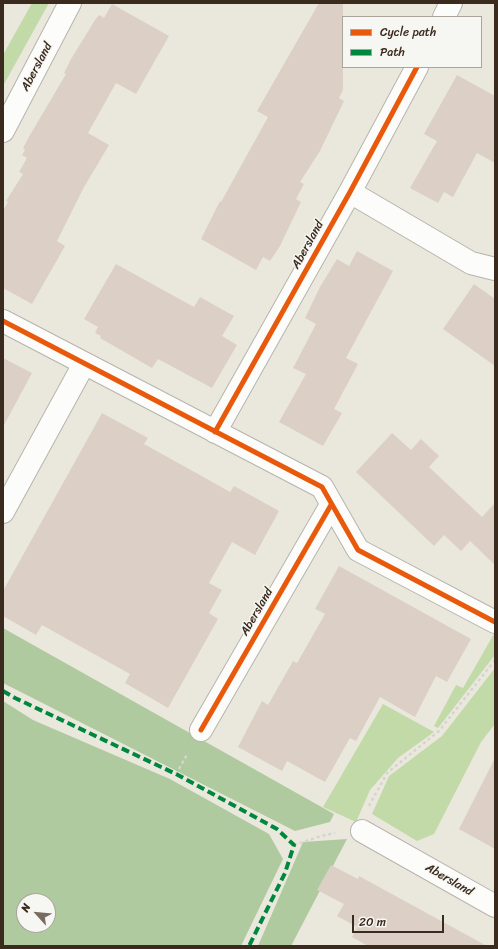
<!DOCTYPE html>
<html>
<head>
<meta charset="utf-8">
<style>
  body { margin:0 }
  #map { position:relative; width:498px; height:949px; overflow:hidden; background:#eae8dd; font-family:Sriracha,sans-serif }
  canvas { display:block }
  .frame { position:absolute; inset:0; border:4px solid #3b2a1e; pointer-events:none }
  .legend { position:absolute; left:342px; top:16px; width:140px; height:52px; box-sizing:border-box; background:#f6f6f2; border:1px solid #aba49d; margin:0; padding:5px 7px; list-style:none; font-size:12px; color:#3b2a1e }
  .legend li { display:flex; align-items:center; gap:8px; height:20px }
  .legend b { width:20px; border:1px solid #aba49d }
  .north { position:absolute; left:16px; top:893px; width:40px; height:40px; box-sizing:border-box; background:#f6f6f2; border:1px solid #aba49d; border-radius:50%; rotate:297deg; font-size:11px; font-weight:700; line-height:16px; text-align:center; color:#3b2a1e }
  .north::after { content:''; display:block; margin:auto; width:14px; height:18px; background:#786c61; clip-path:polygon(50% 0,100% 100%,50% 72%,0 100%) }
  .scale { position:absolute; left:352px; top:915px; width:92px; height:18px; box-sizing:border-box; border:2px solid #3b2a1e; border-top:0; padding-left:5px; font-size:12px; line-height:14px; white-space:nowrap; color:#3b2a1e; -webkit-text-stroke:3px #f6f6f2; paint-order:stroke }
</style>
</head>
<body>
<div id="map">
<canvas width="498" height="949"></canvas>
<div class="frame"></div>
<ul class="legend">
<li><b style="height:5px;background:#e8590c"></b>Cycle path</li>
<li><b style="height:5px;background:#00873e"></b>Path</li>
</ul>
<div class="north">N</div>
<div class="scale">20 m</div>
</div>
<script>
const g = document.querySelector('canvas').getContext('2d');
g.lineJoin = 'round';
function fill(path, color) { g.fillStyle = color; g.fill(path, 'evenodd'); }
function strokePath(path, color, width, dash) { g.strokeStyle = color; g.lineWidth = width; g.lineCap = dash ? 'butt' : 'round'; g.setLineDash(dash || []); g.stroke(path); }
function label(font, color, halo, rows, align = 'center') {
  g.font = font + ' Sriracha,sans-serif'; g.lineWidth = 3; g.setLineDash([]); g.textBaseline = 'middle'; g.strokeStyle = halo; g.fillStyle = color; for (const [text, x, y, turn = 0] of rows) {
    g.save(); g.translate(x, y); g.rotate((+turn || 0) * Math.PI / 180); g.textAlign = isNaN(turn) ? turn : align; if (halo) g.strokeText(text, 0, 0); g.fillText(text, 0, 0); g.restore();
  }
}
const green = new Path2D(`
  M 32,3 L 49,3 L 3,86 L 3,55 Z
  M 495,632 L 495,655 L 438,728 L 434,726 L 456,685 L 463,688 Z
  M 495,668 L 495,724 L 481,742 L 434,834 L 417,841 L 372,814 L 389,776 L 442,736 Z
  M 383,704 L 434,732 L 398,758 L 370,790 L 356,822 L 323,807 Z`);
const forest = new Path2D(`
  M 3,628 L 334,814 L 330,822 L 295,831 L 3,683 Z
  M 3,701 L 33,720 L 170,779 L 269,834 L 283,859 L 241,946 L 3,946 ZM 24,901 L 48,901 L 48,925 L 24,925 Z
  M 347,839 L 291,946 L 258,946 L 303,842 Z`);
const building = new Path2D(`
  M 319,3 L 343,3 L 343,90 L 339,98 L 344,101 L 320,151 L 300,182 L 304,184 L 296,199 L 301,202 L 280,246 L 270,261 L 263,257 L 256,270 L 201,239 L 220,201 L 221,202 L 268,117 L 257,111 Z
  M 112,4 L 169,36 L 136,94 L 116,83 L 88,133 L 109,145 L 83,189 L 57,241 L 65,246 L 32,304 L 3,288 L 3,211 L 8,202 L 6,201 L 23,174 L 19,172 L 27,158 L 22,155 L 25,150 L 23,148 L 30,135 L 66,74 L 64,73 L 71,59 L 95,20 L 99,15 L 104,18 Z
  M 457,75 L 495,96 L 495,163 L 477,153 L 453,197 L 444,192 L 438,203 L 410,188 L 437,141 L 424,134 Z
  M 357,251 L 393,271 L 346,358 L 358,364 L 334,409 L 342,413 L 323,446 L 279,422 L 306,374 L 293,368 L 316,324 L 305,318 L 320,287 L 337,259 L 349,266 Z
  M 116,264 L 194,307 L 200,297 L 234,316 L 222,336 L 237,345 L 212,388 L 158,359 L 152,368 L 100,338 L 101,336 L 95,333 L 98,327 L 84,319 Z
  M 474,284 L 495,299 L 495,366 L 443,329 Z
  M 3,358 L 32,373 L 3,427 Z
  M 102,413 L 148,438 L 144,444 L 207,479 L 230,492 L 234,486 L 279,511 L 255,555 L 232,542 L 209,583 L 222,590 L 209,613 L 218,619 L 168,708 L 125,683 L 130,674 L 67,639 L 42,625 L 36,635 L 3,616 L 3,591 Z
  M 392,433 L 411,450 L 421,439 L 439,456 L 429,467 L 482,517 L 495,503 L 495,565 L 470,541 L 461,551 L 444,535 L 434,546 L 356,472 Z
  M 339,566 L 471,639 L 447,682 L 436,676 L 415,717 L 380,697 L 356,741 L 350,738 L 325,782 L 287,761 L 282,771 L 238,747 L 262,701 L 268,705 L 293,661 L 297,663 L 325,614 L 315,609 Z
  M 495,758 L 495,849 L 459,829 Z
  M 331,865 L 358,879 L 359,876 L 487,946 L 368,946 L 352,937 L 357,927 L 337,916 L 344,904 L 317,890 Z`);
const path = new Path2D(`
  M 176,774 L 188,753
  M 369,806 L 387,773 L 439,731 L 495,660
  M 294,845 L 321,836 L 335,833`);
const minor = new Path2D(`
  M 444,17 L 451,3
  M 3,131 L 70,3
  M 350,192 L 471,263 L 495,269
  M 3,321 L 322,487 L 358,550 L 495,622
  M 215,432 L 350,192 L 417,67
  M 3,512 L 84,364
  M 201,730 L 331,505
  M 362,831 L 495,906`);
const quiet = new Path2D(`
  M 3,691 L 15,698 L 176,774 L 277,829 L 294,845 L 285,873 L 249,946`);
const cycleway = new Path2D(`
  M 3,321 L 322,487 L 358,550 L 495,622
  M 215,432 L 350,192 L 417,67
  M 201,730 L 331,505`);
const streetNames = [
  ["Abersland",37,67,-62],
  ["Abersland",308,245,-61],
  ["Abersland",257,612,-60],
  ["Abersland",449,880,30]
];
fill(green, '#c2daa8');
fill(forest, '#b0ca9f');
fill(building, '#dccfc6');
strokePath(minor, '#b7b4ac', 24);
strokePath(path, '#d5d4d0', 2.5, [3, 3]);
strokePath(minor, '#fcfcfa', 22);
strokePath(quiet, '#00873e', 4, [8, 4]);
strokePath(cycleway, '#e8590c', 5);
label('12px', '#3b2a1e', '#f6f6f2', streetNames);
</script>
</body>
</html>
